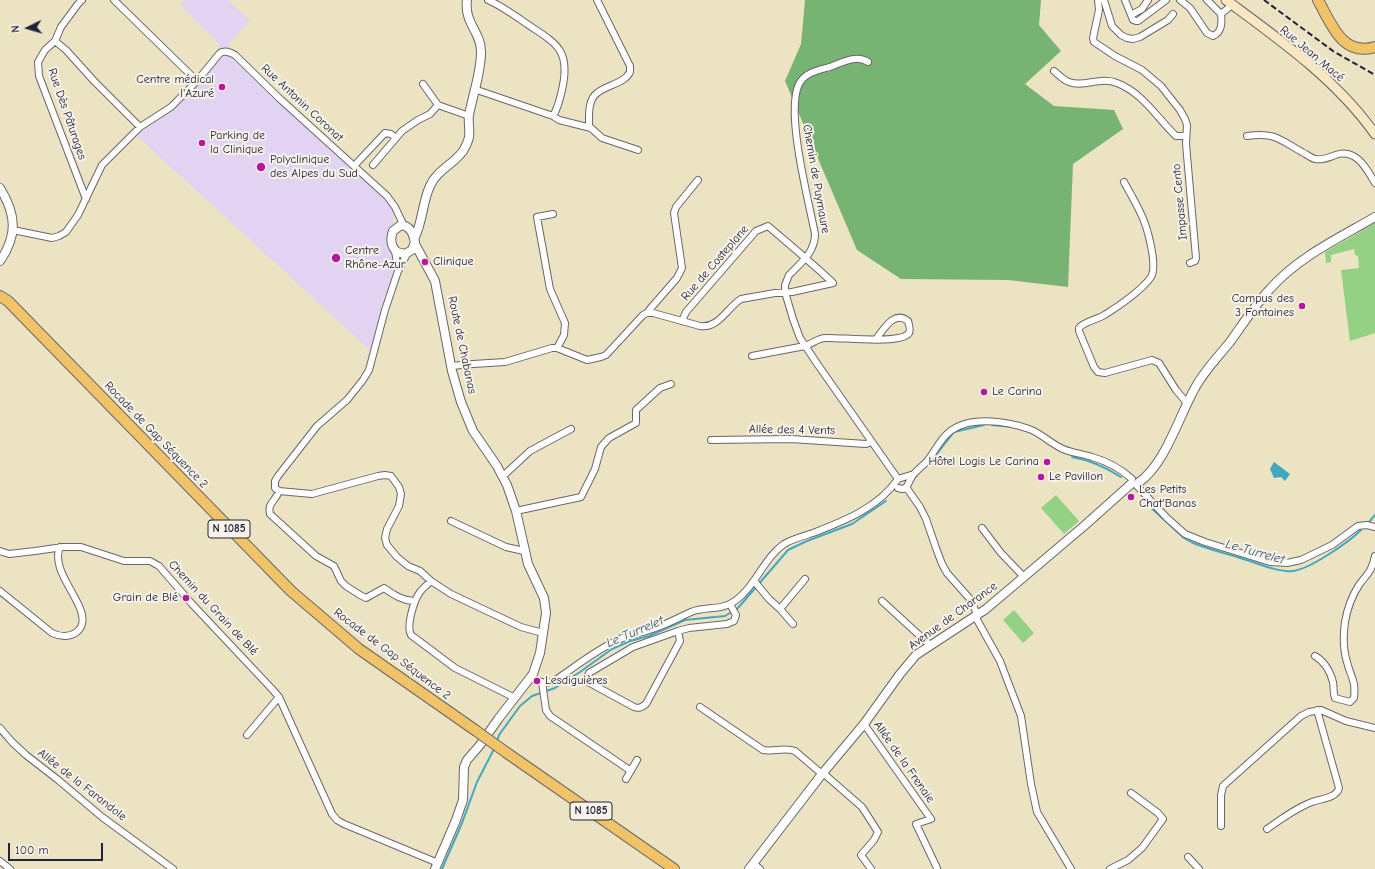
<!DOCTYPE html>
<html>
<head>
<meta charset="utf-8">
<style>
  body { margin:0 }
  #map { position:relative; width:1375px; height:869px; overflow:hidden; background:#ece3c3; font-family:"Comic Neue",sans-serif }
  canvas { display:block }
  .north { position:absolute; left:8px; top:8px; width:40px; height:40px; -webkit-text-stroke:3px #f7f3e8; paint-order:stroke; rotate:265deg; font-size:11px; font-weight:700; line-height:16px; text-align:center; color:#22223b }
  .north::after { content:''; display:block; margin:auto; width:14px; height:18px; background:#22223b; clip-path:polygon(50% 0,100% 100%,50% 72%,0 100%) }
  .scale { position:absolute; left:8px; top:843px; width:95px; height:18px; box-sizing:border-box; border:2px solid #22223b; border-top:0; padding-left:5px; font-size:12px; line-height:14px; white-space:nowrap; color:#22223b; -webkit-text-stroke:3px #f7f3e8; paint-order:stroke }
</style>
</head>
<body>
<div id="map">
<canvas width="1375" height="869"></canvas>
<div class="north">N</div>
<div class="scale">100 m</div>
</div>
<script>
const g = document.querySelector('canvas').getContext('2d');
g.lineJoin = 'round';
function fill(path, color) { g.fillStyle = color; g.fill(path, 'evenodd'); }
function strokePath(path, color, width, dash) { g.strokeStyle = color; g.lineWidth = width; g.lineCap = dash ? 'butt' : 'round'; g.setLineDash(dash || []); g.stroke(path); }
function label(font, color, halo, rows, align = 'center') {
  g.font = font + ' "Comic Neue",sans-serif'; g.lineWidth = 4; g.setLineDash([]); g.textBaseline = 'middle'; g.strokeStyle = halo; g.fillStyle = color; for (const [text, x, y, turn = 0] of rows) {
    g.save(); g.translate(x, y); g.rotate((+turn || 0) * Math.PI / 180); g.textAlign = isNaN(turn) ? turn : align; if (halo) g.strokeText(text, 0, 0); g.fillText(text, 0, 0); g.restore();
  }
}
const built = new Path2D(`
  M 185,0 L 228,0 L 250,21 L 229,43 L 229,56 L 385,198 L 393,211 L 393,223 L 389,235 L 395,264 L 393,276 L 383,300 L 371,351 L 137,136 L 144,130 L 176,108 L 219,58 L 218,43 L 180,5 Z`);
const green = new Path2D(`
  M 1375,223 L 1375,333 L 1350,341 L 1341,270 L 1359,268 L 1358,256 L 1355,255 L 1354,249 L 1331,255 L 1331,262 L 1326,263 L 1325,252 Z
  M 1056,495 L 1079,521 L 1064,534 L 1041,508 Z
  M 1014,610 L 1034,633 L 1023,643 L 1003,620 Z`);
const forest = new Path2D(`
  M 805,0 L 1041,0 L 1039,25 L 1061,51 L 1025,84 L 1054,106 L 1114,110 L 1123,129 L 1073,164 L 1068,287 L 1008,280 L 901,279 L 857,250 L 785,81 L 801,44 Z`);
const water = new Path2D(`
  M 1274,462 L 1290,474 L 1285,481 L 1281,477 L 1274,478 L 1270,469 Z`);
const stream = new Path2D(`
  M 992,425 L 1013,427
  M 1072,457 C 1090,460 1105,467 1121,477
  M 928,465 L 954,432 L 984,425
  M 1147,504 L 1184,538 L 1193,543 C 1208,549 1224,553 1240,558 C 1255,562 1278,573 1293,571 C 1310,569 1349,542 1361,530
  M 1369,522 L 1375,515
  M 497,741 L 499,735 L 520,706 L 532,696 L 555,688 L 580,672 L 612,649 L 630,641 L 649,636 L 685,620 L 725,616 L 738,608 L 788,550 L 807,541 L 852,524 L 886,501
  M 442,869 L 462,823 L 477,782 L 495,747`);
const minor = new Path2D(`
  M 82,0 L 78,4 L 61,27 L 55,41 L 45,50 L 38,62 L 39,76 L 86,199
  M 114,0 L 197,81
  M 488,0 C 502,6 514,15 527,24 C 557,44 571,50 562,90 C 560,99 558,108 553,116
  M 1098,0 L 1099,10 L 1093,38 L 1094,42 L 1115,56 L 1142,70 L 1161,86 L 1180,110 L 1185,119 L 1187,125 L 1186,144 L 1196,258 L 1195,261 L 1190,263
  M 1104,0 L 1112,26 L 1121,35 L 1127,38 L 1133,39 L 1140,37 L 1168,20 L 1173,14
  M 1125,0 L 1131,15 L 1142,9 L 1148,0
  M 1180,0 L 1190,8 L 1207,33 L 1213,36 C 1222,32 1222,23 1221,14
  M 1207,0 L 1221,14 L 1232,5
  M 1131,15 L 1133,20 L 1136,21 L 1138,21 L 1166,0
  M 55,41 L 66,50 L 94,81 L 140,127
  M 868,62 C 856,54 841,63 830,67 C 819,70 805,72 799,84 C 785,112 809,202 815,234 C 815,252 801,263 789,275 L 785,285 L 785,292 L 793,319 L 800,338 L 818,365 L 898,479
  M 1054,71 C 1059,75 1063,80 1069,82 C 1084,88 1100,76 1117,83 C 1143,93 1157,118 1176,136 L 1186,136
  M 423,84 L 438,105 L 469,116
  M 474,89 L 553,116 L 559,120 L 591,128 L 602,138 L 638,150
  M 589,127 C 589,117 588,104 594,96 C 602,85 624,85 630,72 L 630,66 L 597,0
  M 1247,136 C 1274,132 1279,139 1302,152 C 1306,154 1311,158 1315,159 C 1328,162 1338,149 1351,155 C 1362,159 1369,173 1375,183
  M 373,165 L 402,131 L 418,120 L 430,114 L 438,105
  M 354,166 L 385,133 L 391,134 L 396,138
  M 1124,182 C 1130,193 1136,203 1141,214 C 1147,226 1158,265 1151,277 C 1142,290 1119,306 1106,314 C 1099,319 1083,322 1079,328 L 1079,331 L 1094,367 L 1098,372 L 1105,373 L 1152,360 L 1159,363 L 1176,390 L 1187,403
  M 553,214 L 537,217 L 550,289 L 565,323 L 564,335 L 557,348
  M 13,230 L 52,238 L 59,236 L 66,232 L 78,215 L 102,165 L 140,127 L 171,107 L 197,81 L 220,53 C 225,50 230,52 235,55 L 279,98 L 387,196 L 395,207 L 404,226
  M 395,251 L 398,269
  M 407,254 L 398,271 L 385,310 L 369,370 L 363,380 L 347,400 L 317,426 L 278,476 L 275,481 L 275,488 L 279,491 L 312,494 L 378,476 L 385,475 L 391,476 L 399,487 L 401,494 L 399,506 L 387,529 L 385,538 L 387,545 L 397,557 L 408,566 L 420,571 L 431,581 L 451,594 L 521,627 L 543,633
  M 647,313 L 653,313 L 700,326 C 718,329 727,308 741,299 L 775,293 L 792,292 L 833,283 C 812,263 790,245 768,226 L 756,231 L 686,312 L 682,321
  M 752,356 L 805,346 C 812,344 818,338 825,338 C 840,337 901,345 909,333 C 911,330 909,325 908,321 C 894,310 884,329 876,339
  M 451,366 L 473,364 L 505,362 L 552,348 L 557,348 L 587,360 L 601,357 L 606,355 L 643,315 L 647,313 L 650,309 L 677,278 L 682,268 L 674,213 L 676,207 L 698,180
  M 711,440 L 791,439 L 866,444 L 871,442
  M 503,476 L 530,451 L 571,429
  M 898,479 L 914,474
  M 1137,486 L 1167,518 L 1185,534 L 1205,542 L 1270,562 L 1287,563 L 1301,560 L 1332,545 L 1358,526 L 1367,525 L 1375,527
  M 906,487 L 920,507 L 926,519 L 936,548 L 942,564 L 947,573 L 970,599 L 977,614
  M 898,488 L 902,489 L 906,488 C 909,483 910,479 913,475 C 918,469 924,465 928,460 C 935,451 940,440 948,433 C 968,415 1006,421 1029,429 C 1041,433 1051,444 1063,449 C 1072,453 1083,454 1092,457 C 1106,461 1121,469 1132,479
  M 279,491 C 276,501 267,503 270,514 L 316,556 L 334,566 L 341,581 L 346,586 L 360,595 L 366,598 L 384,588 C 394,595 403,601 415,601
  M 516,511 L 581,497 L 595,469 L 601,447 L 609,438 L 636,423 L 636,410 L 660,388 L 671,384
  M 451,521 L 506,547 L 524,551
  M 982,528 L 1001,553 L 1024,577
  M 0,551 L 9,554 L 35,551 L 63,547 L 81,547 L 124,561 L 150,561 L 159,566 L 192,604 L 272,689 L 279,697 L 332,814 L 337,820 L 344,824 L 438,863
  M 431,581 C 427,585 423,588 420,592 C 414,600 406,626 411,635 L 455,668 L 515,698
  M 754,581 L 769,599 L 780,609 L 805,579
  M 0,591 L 52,633 C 69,641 88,632 81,611 C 75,592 51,567 60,547
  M 882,601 L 930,645
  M 780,609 L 793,624
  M 975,616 L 1000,661 L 1021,716 L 1031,784 L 1037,812 L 1071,869
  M 678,631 L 680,641 L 646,704 C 642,707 639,709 634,707 L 588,682 L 587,678 L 589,673 L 633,647 L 678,631 L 689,628 L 727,624 L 734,621 L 736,615 L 730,604
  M 1315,656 C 1324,661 1330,671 1333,682 C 1334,687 1333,693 1335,698 L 1350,702 L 1354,698 C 1356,680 1351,678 1347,662 C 1343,649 1343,636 1345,622 C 1347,610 1352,596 1359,585 C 1368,573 1372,571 1375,556
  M 531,678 C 538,682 546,684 554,681 C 575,667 597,649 620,639 C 632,634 646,632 658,627 C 669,623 680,617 691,612 C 706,606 721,611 735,601 C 755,587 764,558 784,544 C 792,539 804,536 813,533 C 844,521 878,508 898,479
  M 542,682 L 546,710 L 550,716 L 631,771
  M 700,707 L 763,750 C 774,752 784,747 795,751 L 822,774
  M 864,724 L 931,819 L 916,824 L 937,868
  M 0,728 L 12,742 L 26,755 L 57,779 L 102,817 L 173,869
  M 247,735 L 279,697
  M 823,773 L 862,807 L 878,832 L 874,840 L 861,855 L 871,869
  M 626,779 L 637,760
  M 1221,826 L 1221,795 L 1223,786 L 1301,716 L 1309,712 L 1321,710 L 1346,721 L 1375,728
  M 1267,829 C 1281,819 1296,808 1312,802 C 1320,799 1337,798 1339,788 L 1317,710
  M 1188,857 L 1199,869
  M 0,861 L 10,869
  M 753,863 L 760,869
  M 1110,869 L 1128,860 L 1142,848 L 1163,819 L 1158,813 L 1131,793`);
const tertiary = new Path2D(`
  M 0,188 C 16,214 18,235 0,261
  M 401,225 C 410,226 413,233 415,242 L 412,250 L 405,254 L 397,252 C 391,247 390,239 393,231 Z
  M 414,239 C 423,222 422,203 430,186 C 437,170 454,164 463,151 C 466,146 468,142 469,137 C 470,129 468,122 469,115 C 473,94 481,73 481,52 C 481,31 464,24 467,0
  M 415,244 L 435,281 L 452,371 L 461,402 L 473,431 L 497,466 L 507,485 L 516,511 L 528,564 L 544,598 L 546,613 L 540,653 L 533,674 L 499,718 L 480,745 L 467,760 L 464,767 L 463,800 L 456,820 L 435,869
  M 1138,483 C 1165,465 1179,416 1195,388 C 1204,371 1218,357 1230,342 C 1243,324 1255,305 1270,289 C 1298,257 1339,238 1375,217
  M 749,869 L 822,774 L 864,724 L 900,674 L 916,655 L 986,609 L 1084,526 L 1131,484`);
const secondary = new Path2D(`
  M 1226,0 C 1279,39 1336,79 1375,134`);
const primary = new Path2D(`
  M 1318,0 C 1331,23 1342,57 1375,47
  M 0,296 L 8,301 L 291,591 L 359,649 L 475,730
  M 507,753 L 674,869`);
const rail = new Path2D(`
  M 1264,0 L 1333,51 L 1375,75`);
const primaryBridge = new Path2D(`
  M 475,730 L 507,753`);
const markers = [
  [222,87,4,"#b5179e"],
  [202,143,4,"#b5179e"],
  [261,167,5,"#b5179e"],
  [336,258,5,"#b5179e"],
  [425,262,4,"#b5179e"],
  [1302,306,4,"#b5179e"],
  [984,392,4,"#b5179e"],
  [1047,462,4,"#b5179e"],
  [1041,477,4,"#b5179e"],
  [1131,497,4,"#b5179e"],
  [186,598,4,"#b5179e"],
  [537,681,4,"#b5179e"]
];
const shields = [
  [229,529,42],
  [591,811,42]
];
const shieldNames = [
  ["N 1085",229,529],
  ["N 1085",591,811]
];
const streetNames = [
  ["Rue Jean Macé",1312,54,40],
  ["Rue Antonin Coronat",302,103,43],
  ["Rue Dès Pâturages",67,114,71],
  ["Chemin de Puymaure",816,179,80],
  ["Impasse Cento",1180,202,-95],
  ["Rue de Costeplane",715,263,-49],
  ["Route de Chabanas",462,345,78],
  ["Allée des 4 Vents",792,430,1],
  ["Rocade de Gap Séquence 2",156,435,46],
  ["Chemin du Grain de Blé",213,608,47],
  ["Avenue de Charance",953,616,-36],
  ["Rocade de Gap Séquence 2",392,654,37],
  ["Allée de la Frenaie",904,762,55],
  ["Allée de la Farandole",82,785,38]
];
const poiNames = [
  ["Centre médical",214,80,"right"],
  ["l'Azuré",214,94,"right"],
  ["Parking de",210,136],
  ["la Clinique",210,150],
  ["Polyclinique",270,160],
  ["des Alpes du Sud",270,174],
  ["Centre",345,251],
  ["Rhône-Azur",345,265],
  ["Clinique",433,262],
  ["Campus des",1294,299,"right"],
  ["3 Fontaines",1294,313,"right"],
  ["Le Carina",992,392],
  ["Hôtel Logis Le Carina",1039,462,"right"],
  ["Le Pavillon",1049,477],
  ["Les Petits",1139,490],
  ["Chat'Banas",1139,504],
  ["Grain de Blé",178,598,"right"],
  ["Lesdiguières",545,681]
];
const waterNames = [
  ["Le Turrelet",1255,552,16],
  ["Le Turrelet",635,632,-23]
];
fill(built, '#e3d3f3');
fill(green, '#94d185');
fill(forest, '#77b372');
fill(water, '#42a8c2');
strokePath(stream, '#42a8c2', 2);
strokePath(minor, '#69666b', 8);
strokePath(tertiary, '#69666b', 10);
strokePath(secondary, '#69666b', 11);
strokePath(primary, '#69666b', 12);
strokePath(minor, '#fff', 6);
strokePath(tertiary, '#fff', 8);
strokePath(secondary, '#f9e7c3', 9);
strokePath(primary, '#f1c369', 10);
strokePath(rail, '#22223b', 2, [6, 3]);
strokePath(primaryBridge, '#69666b', 12, []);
strokePath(primaryBridge, '#f1c369', 10);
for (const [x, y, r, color] of markers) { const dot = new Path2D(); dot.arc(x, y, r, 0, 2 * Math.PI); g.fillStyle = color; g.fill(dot); strokePath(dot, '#f7f3e8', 1.5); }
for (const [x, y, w] of shields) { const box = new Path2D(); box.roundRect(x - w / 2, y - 9, w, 18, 3); g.fillStyle = '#f7f3e8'; g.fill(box); strokePath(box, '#22223b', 1); }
label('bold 11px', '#22223b', null, shieldNames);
label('12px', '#22223b', '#f7f3e8', streetNames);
label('12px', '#22223b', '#f7f3e8', poiNames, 'left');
label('italic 13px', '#2f5871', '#f7f3e8', waterNames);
</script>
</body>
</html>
